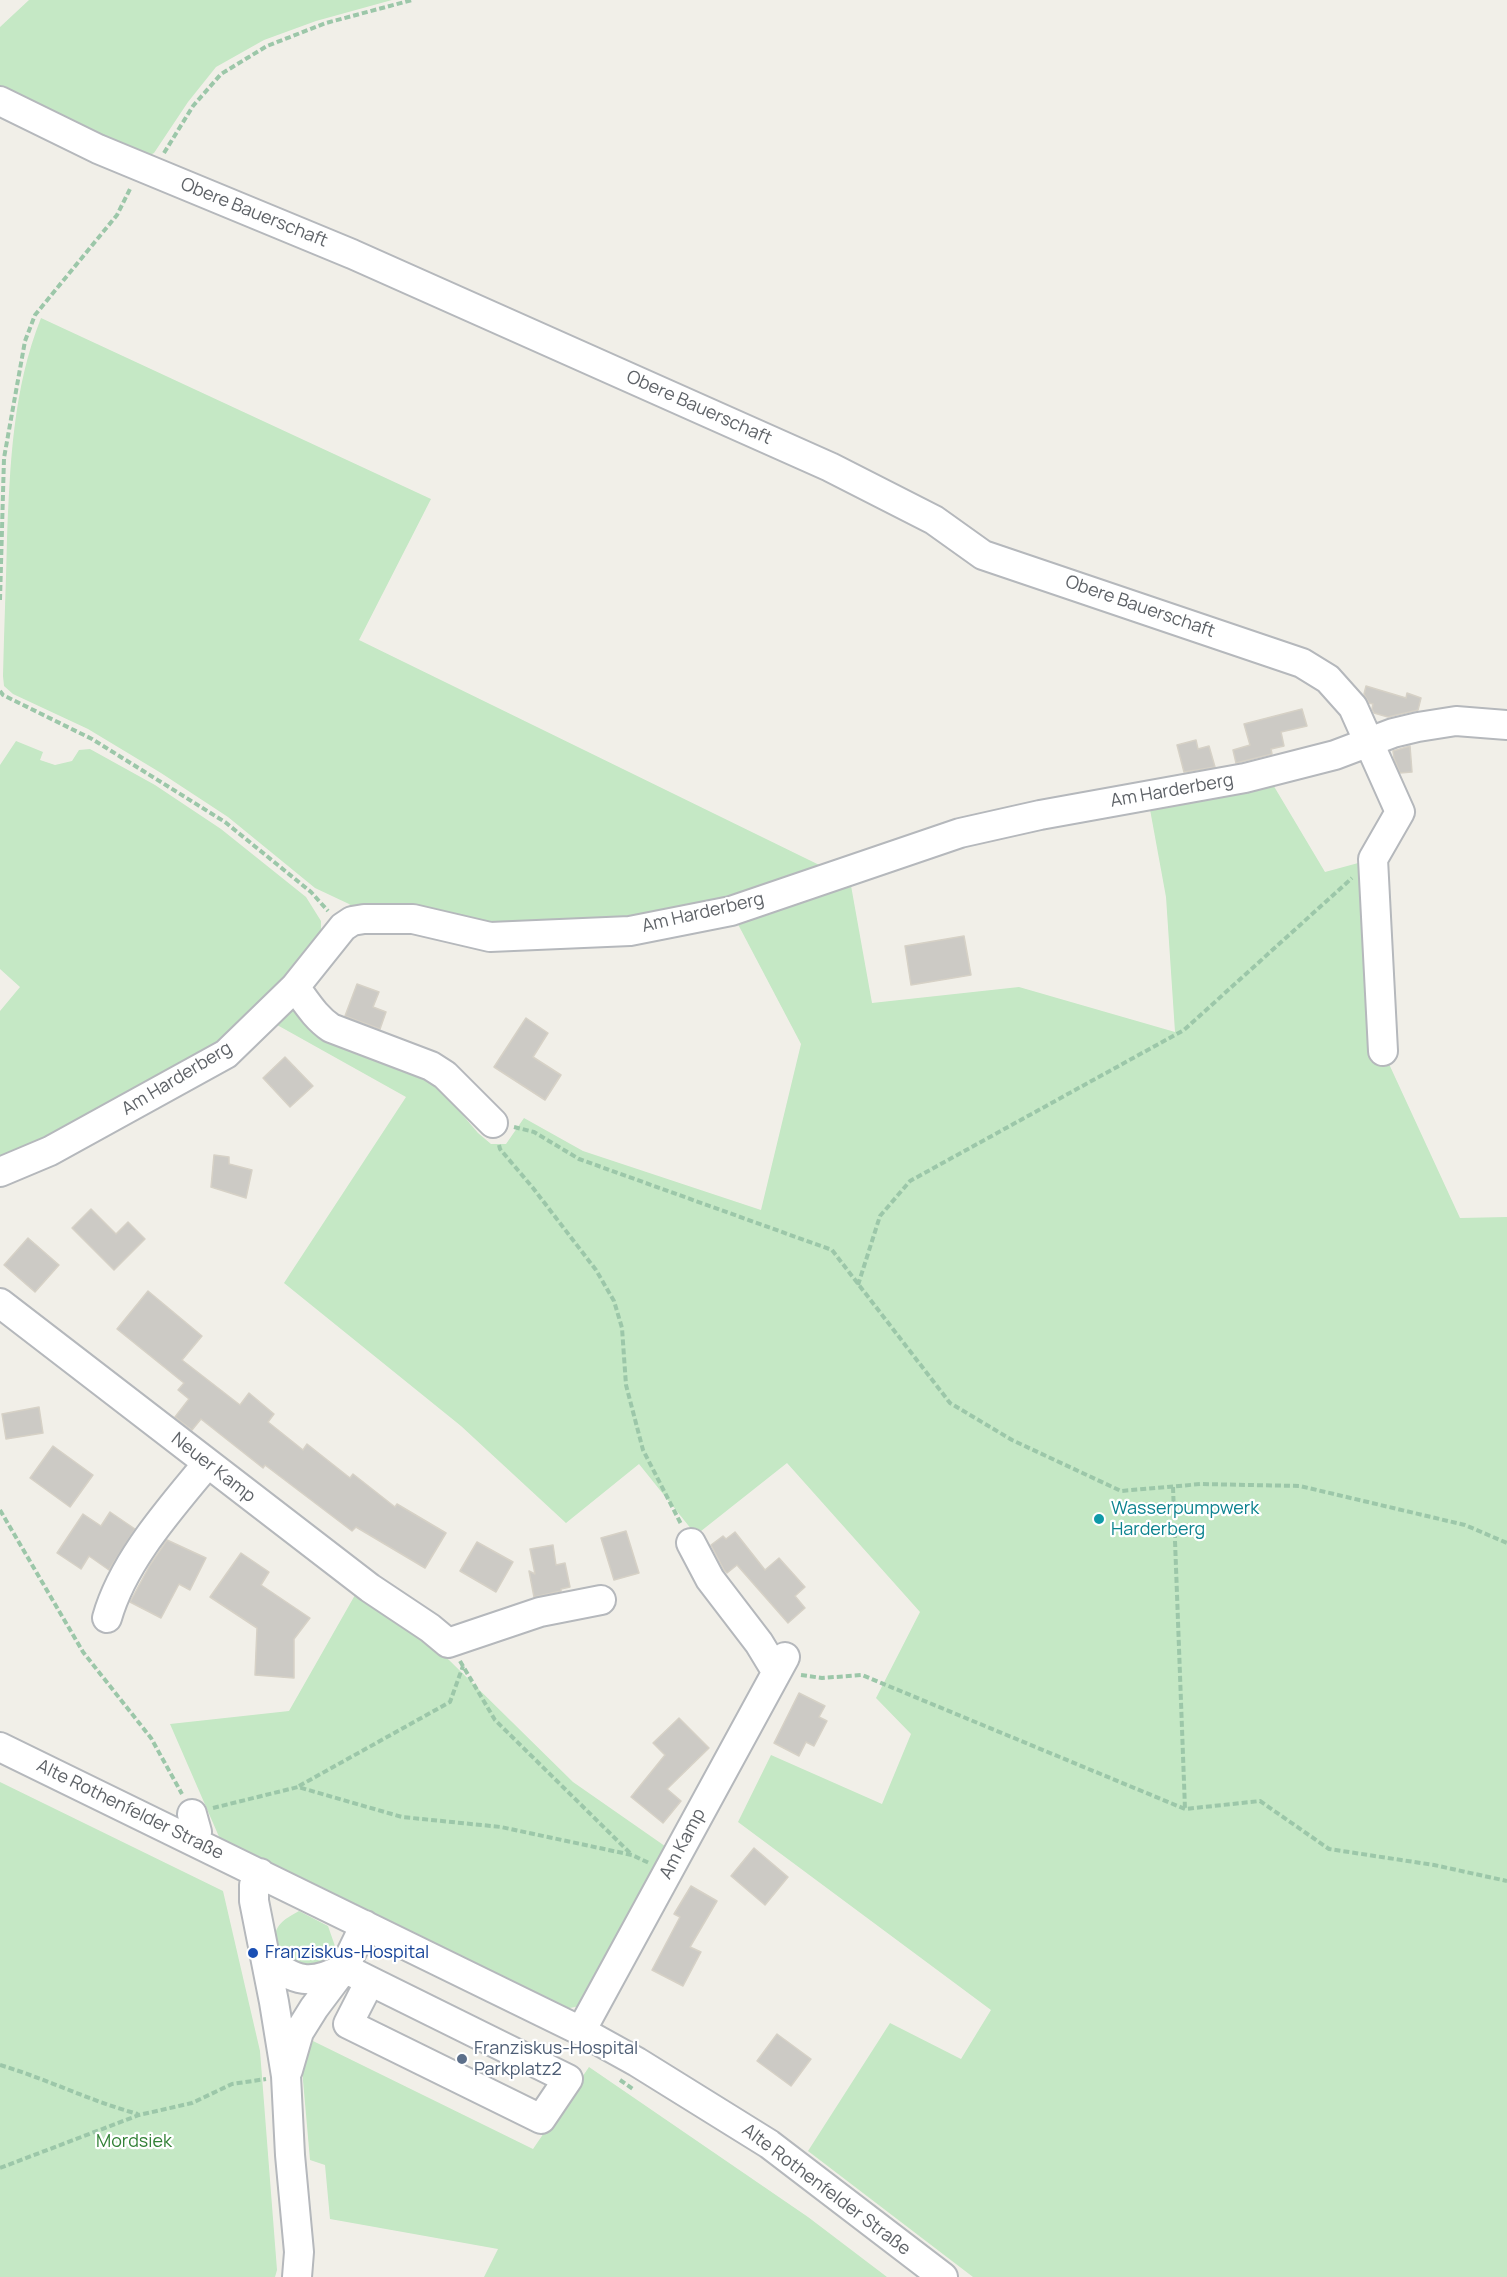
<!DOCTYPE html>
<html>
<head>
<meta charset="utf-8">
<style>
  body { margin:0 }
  canvas { display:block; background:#f1efe8 }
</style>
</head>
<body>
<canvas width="1507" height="2277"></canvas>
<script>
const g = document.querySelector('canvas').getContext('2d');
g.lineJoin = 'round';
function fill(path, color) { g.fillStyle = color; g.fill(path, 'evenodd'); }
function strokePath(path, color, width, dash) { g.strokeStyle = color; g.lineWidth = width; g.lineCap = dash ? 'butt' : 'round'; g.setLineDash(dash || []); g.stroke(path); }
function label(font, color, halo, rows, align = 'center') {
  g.font = font + ' Manrope,sans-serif'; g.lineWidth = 4.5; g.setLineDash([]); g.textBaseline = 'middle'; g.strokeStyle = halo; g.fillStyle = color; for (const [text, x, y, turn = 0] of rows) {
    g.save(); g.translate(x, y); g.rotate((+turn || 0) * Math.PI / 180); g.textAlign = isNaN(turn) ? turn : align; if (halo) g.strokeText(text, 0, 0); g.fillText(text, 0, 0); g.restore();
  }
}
const green = new Path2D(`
  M 29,0 L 392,0 L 316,21 L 264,40 L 216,67 L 188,102 L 154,153 L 144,158 L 0,89 L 0,27 Z
  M 41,318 L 431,499 L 359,640 L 850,880 L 872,1003 L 1019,987 L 1175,1032 L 1166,897 L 1149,804 L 1272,783 L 1325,872 L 1373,859 L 1383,1051 L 1460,1218 L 1507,1217 L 1507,2277 L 973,2277 L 808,2151 L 890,2023 L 961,2059 L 991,2010 L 738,1822 L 771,1755 L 882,1804 L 911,1734 L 876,1698 L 920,1612 L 787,1463 L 696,1535 L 639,1464 L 566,1523 L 461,1426 L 284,1283 L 406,1097 L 270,1021 L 286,1006 L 295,1009 L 432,1079 L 478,1133 L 491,1144 L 506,1144 L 524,1118 L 583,1151 L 761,1210 L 801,1044 L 731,911 L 490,937 L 357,911 L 349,904 L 315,888 L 228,817 L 161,773 L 88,729 L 13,694 L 4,686 L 3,676 C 4,630 6,584 7,539 C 10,464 13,388 41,318 Z
  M 16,741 L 43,752 L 40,760 L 55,765 L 72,761 L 79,750 L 90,749 L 155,785 L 221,829 L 306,897 L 321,921 L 321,933 L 311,950 L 222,1049 L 0,1164 L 0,1011 L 20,987 L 0,969 L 0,765 Z
  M 359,1588 L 449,1660 L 573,1782 L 672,1851 L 586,2005 L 564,2009 L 220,1839 L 170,1724 L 289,1711 Z
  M 0,1782 L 223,1891 L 260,2051 L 277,2270 L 275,2277 L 0,2277 Z
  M 299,1911 L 328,1926 L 336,1949 L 325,1965 L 308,1972 L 274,1953 C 273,1928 277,1923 299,1911 Z
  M 313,2041 L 533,2149 L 589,2067 L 808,2217 L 887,2277 L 484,2277 L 498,2249 L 330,2219 L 325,2165 L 310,2160 L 302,2069 Z`);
const building = new Path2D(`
  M 1366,686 L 1406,698 L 1407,693 L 1421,698 L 1418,710 L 1388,717 L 1374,713 L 1372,709 L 1373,704 L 1369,703 L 1364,694 Z
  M 1302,709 L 1307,726 L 1281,732 L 1284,746 L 1271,749 L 1272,754 L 1236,763 L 1233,750 L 1250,745 L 1244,724 Z
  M 1196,740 L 1198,749 L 1209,746 L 1215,767 L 1184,772 L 1177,745 Z
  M 1410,746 L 1412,772 L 1400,773 L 1394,758 L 1393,751 Z
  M 964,936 L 971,975 L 911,985 L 905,946 Z
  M 357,984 L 379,992 L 373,1007 L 386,1012 L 380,1029 L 345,1016 Z
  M 526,1018 L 548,1033 L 533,1057 L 561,1075 L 545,1100 L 494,1067 Z
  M 285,1057 L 313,1086 L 290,1107 L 263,1078 Z
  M 214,1155 L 229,1157 L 229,1164 L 252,1170 L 246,1198 L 211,1187 Z
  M 91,1209 L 116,1234 L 128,1222 L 145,1239 L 114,1270 L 72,1228 Z
  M 28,1238 L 59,1265 L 35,1292 L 4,1265 Z
  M 148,1291 L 202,1336 L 182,1360 L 240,1405 L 249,1393 L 274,1414 L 268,1422 L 303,1450 L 307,1444 L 350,1478 L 353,1474 L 395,1507 L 397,1504 L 446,1533 L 425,1568 L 356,1527 L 352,1531 L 265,1465 L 263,1468 L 201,1419 L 192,1430 L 175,1417 L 189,1399 L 178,1390 L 184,1383 L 117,1329 Z
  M 39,1407 L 43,1433 L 6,1439 L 2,1414 Z
  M 53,1446 L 93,1475 L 70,1507 L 30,1478 Z
  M 110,1512 L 135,1529 L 109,1570 L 89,1556 L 81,1569 L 57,1553 L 83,1514 L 101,1526 Z
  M 626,1531 L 639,1573 L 614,1580 L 601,1538 Z
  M 735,1532 L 765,1570 L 779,1558 L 805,1587 L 795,1596 L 805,1608 L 788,1623 L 737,1565 L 727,1573 L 724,1570 L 711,1545 L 723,1536 L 726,1539 Z
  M 167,1540 L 206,1558 L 190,1590 L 179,1584 L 161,1618 L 130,1602 L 150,1565 Z
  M 477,1542 L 513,1562 L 496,1592 L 460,1571 Z
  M 553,1545 L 556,1565 L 565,1563 L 570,1587 L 561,1589 L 561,1591 L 534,1597 L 529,1571 L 535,1574 L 530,1549 Z
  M 241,1553 L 269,1572 L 261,1585 L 310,1618 L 294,1639 L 294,1678 L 255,1675 L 257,1628 L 210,1597 Z
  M 799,1693 L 825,1706 L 819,1717 L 827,1721 L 814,1746 L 806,1742 L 799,1756 L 774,1743 Z
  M 679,1718 L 709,1748 L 667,1789 L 681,1801 L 663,1823 L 631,1797 L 665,1755 L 653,1743 Z
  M 754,1848 L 788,1877 L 765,1905 L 731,1876 Z
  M 691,1886 L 717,1901 L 690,1947 L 701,1952 L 683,1986 L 652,1970 L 680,1917 L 674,1914 Z
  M 777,2034 L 811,2059 L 791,2086 L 757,2061 Z`);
const path = new Path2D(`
  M 164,153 L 193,106 L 221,74 L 267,46 L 326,23 L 412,0
  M 0,600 L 4,458 L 25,341 L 35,315 L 117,215 L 131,187
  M 0,691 L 3,695 L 92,739 L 225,822 L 311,892 L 328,911
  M 514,1127 L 534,1132 L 579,1159 L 832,1250 L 950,1403 L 1012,1440 L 1121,1491 L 1201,1484 L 1300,1486 L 1465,1525 L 1507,1543
  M 499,1145 L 500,1149 L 533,1188 L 596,1270 L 614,1301 L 622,1328 L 626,1385 L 643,1450 L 681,1524
  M 858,1285 L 880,1216 L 910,1181 L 1184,1030 L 1352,878
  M 1173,1487 L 1185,1809
  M 0,1510 L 83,1652 L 151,1738 L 182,1794
  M 460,1661 L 495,1720 L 631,1854
  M 801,1675 L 822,1678 L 862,1675 L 1185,1809 L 1260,1801 L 1329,1849 L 1434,1865 L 1507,1881
  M 299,1786 L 450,1702 L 463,1666
  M 213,1808 L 298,1787 L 402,1817 L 501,1827 L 632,1855 L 649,1863
  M 0,2065 C 47,2079 90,2101 138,2114
  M 620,2080 L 633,2089
  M 0,2168 L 139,2115 L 192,2103 L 232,2084 L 266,2079`);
const minor = new Path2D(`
  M 0,101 L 98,149 L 352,254 L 830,467 L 934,520 L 983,555 L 1302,663 L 1328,679 L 1353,707 L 1400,812 L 1373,859 L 1383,1051
  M 295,987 C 307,1003 315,1017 331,1028 L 431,1066 L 445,1075 L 493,1123
  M 0,1172 L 50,1151 L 226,1054 L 295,987 L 343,927 L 352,921 L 364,919 L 413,919 L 490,937 L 630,931 L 731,911 L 960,833 L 1040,815 L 1245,778 L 1335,755 L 1393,733 L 1418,727 L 1456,721 L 1507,725
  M 0,1303 L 370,1588 L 430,1628 L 448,1643 L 540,1612 L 601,1600
  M 691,1543 L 710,1579 L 759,1643 L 776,1671
  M 107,1618 C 123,1561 170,1509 207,1464
  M 0,1747 L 581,2031 L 637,2062 L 769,2144 L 943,2277
  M 192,1814 L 197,1832 L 195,1842
  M 260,1873 L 254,1885 L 254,1901 L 274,2002 L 286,2076 L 290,2155 L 299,2252 L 297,2277
  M 266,1959 C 296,1982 310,1986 344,1968
  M 344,1968 L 370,1981 L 568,2079 L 541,2119 L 348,2024 L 370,1981
  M 581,2031 L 785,1657
  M 288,2070 L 299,2032 L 314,2008 L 344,1968 L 365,1925`);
const markers = [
  [1099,1519,6,"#0f9aa8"],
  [253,1953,6,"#1a4fb4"],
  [462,2059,6,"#5c6f8a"]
];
const streetNames = [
  ["Obere Bauerschaft",254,213,22],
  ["Obere Bauerschaft",699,408,24],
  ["Obere Bauerschaft",1140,607,19],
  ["Am Harderberg",1172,791,-10],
  ["Am Harderberg",703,913,-13],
  ["Am Harderberg",177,1079,-31],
  ["Neuer Kamp",213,1468,38],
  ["Alte Rothenfelder Straße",130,1810,26],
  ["Am Kamp",683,1844,-62],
  ["Alte Rothenfelder Straße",826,2190,37]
];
const cultureNames = [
  ["Wasserpumpwerk",1111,1509],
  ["Harderberg",1111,1530]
];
const transitNames = [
  ["Franziskus-Hospital",265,1953]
];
const serviceNames = [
  ["Franziskus-Hospital",474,2049],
  ["Parkplatz2",474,2070]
];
const parkNames = [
  ["Mordsiek",134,2142]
];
fill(green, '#c5e8c5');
fill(building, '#cccac5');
strokePath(building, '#d6d1c6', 1.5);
strokePath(minor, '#b5b8bc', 32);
strokePath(path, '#9cc7a9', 4, [6, 3]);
strokePath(minor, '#fff', 28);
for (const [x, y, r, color] of markers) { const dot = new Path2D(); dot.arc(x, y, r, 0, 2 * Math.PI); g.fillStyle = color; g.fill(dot); strokePath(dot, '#fff', 2); }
label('18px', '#5f6368', '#fff', streetNames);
label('18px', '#0d838f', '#fff', cultureNames, 'left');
label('18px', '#164399', '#fff', transitNames, 'left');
label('18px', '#4e5e75', '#fff', serviceNames, 'left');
label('18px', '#348238', '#fff', parkNames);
</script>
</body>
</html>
